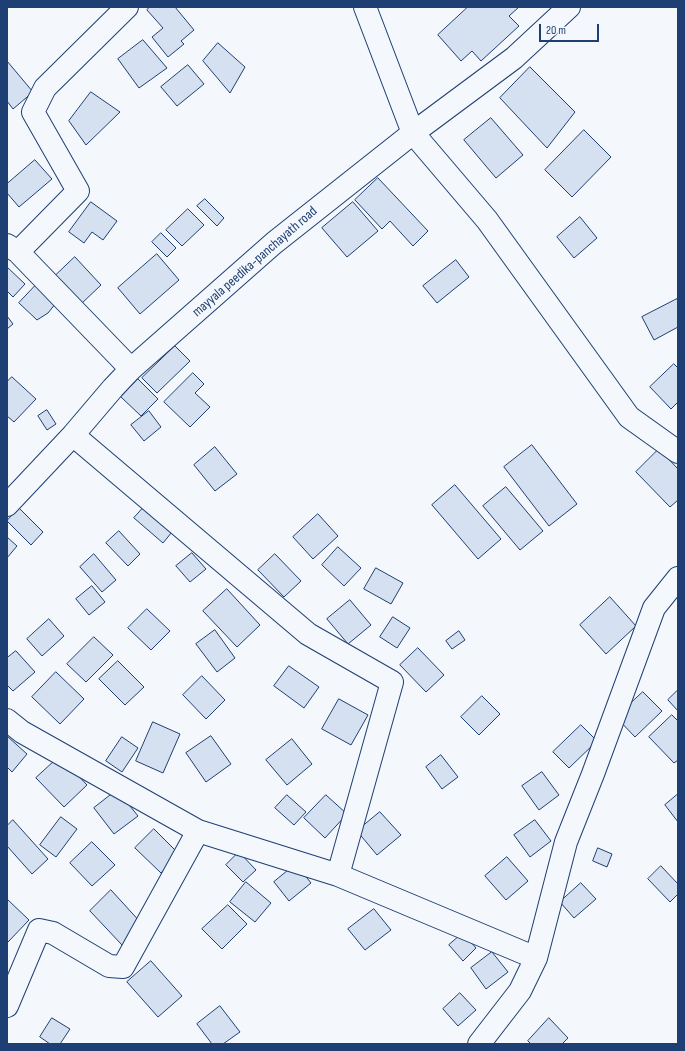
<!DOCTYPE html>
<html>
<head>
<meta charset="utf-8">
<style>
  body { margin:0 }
  #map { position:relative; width:685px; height:1051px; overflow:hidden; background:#f4f7fb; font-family:"Sofia Sans Condensed",sans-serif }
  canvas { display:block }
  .frame { position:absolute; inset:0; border:8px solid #1d3f73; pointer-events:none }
  .scale { position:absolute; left:539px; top:24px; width:60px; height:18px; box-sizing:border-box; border:2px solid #1d3f73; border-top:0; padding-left:5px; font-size:12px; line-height:14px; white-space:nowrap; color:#1d3f73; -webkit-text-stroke:3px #f4f7fb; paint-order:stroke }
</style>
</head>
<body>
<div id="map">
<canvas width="685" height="1051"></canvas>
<div class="frame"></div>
<div class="scale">20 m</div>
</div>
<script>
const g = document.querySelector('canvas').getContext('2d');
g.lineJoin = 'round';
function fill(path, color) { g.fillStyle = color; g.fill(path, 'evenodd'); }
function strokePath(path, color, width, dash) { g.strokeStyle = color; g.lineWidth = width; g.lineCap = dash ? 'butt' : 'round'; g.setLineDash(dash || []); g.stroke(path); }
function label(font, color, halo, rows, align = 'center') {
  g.font = font + ' "Sofia Sans Condensed",sans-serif'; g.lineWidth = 3; g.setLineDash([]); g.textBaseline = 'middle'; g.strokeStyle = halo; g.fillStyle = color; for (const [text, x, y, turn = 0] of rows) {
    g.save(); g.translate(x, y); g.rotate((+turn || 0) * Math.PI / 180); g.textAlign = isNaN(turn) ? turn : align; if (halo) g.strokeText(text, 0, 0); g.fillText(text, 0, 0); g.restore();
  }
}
const building = new Path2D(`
  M 150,7 L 175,7 L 194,30 L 181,41 L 184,44 L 168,57 L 152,37 L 163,28 L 147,10 Z
  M 468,7 L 519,7 L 509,16 L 519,26 L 481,61 L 472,51 L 461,61 L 438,35 Z
  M 143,40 L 167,68 L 139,88 L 118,59 Z
  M 218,43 L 245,67 L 230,93 L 203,61 Z
  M 7,61 L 33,92 L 13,109 L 7,101 Z
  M 188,65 L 204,84 L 177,106 L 161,87 Z
  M 530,67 L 575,112 L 547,148 L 500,98 Z
  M 91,92 L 120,112 L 86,145 L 69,121 Z
  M 491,118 L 523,155 L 496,178 L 464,140 Z
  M 584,130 L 611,157 L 572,197 L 545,170 Z
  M 35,160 L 52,179 L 19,207 L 7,193 L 7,184 Z
  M 378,178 L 428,231 L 413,246 L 390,221 L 382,229 L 355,200 Z
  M 205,199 L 224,218 L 217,226 L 197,206 Z
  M 91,202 L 117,221 L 103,240 L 92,232 L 84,243 L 69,232 Z
  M 353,202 L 378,231 L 347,257 L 322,228 Z
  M 188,209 L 204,225 L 182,246 L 166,230 Z
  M 580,217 L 597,238 L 574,258 L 557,237 Z
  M 161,233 L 176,248 L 167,257 L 152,242 Z
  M 157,254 L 179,280 L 140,314 L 118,288 Z
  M 75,257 L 101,285 L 80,305 L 54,277 Z
  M 456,260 L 469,277 L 437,303 L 423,286 Z
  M 7,267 L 25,284 L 13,297 L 7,291 Z
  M 36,285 L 56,303 L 48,313 L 37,320 L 19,303 Z
  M 677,299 L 678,301 L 678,327 L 654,340 L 642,317 Z
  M 7,316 L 13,324 L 7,329 Z
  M 175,346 L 190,361 L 157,393 L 142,378 Z
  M 674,364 L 678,368 L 678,402 L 671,409 L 650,387 Z
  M 193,373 L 204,384 L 195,393 L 210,407 L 190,427 L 164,402 Z
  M 12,377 L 36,399 L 14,422 L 7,416 L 7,382 Z
  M 138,379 L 158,399 L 141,416 L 121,397 Z
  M 47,410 L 56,424 L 47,430 L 38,416 Z
  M 149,411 L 161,427 L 144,441 L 131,425 Z
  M 532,445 L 577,504 L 549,526 L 504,467 Z
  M 215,447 L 237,474 L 215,491 L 194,465 Z
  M 659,449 L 678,469 L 678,500 L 670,507 L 636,472 Z
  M 455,485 L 501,539 L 478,559 L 432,505 Z
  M 506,487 L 543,531 L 520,550 L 483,506 Z
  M 144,507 L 172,532 L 163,543 L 134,518 Z
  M 19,508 L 43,532 L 31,545 L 7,521 Z
  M 318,514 L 338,536 L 313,559 L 293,537 Z
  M 119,531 L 140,554 L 128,566 L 106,543 Z
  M 7,537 L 17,546 L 7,558 Z
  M 338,547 L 361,568 L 344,586 L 322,565 Z
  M 192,553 L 206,569 L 190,582 L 176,566 Z
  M 94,554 L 116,580 L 102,592 L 80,567 Z
  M 275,554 L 301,581 L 284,597 L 258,570 Z
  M 376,568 L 403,583 L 391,604 L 364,589 Z
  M 92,586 L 105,602 L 89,615 L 76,599 Z
  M 227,589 L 260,625 L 237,647 L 203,611 Z
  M 610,597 L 636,626 L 606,654 L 580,625 Z
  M 350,600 L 371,625 L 348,644 L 327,619 Z
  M 147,609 L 170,631 L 151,650 L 128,628 Z
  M 393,617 L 410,628 L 397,648 L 380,637 Z
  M 49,619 L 64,636 L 42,656 L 27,639 Z
  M 215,630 L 235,658 L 217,672 L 196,644 Z
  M 459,631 L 465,640 L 452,649 L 446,641 Z
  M 94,637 L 113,655 L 86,682 L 67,664 Z
  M 418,648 L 444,675 L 426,692 L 400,665 Z
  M 16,651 L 35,672 L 13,691 L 7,685 L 7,658 Z
  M 118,661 L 144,687 L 125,705 L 99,679 Z
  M 289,666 L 319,687 L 304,708 L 274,686 Z
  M 56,672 L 84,699 L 60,724 L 32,697 Z
  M 202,676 L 225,700 L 206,719 L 183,695 Z
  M 678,690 L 678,711 L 668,700 Z
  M 643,692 L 662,711 L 635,737 L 616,717 Z
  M 482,696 L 500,714 L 479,735 L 461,717 Z
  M 339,699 L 368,715 L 351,745 L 322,729 Z
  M 672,715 L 678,721 L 678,760 L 674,763 L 649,737 Z
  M 153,722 L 180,734 L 163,773 L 136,761 Z
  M 581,725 L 597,741 L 569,768 L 553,752 Z
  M 7,736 L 27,754 L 12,772 L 7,767 Z
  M 211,736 L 231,764 L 206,782 L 186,753 Z
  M 122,737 L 138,748 L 122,772 L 106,761 Z
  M 292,739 L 312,764 L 287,785 L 266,760 Z
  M 441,755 L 458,777 L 442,789 L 426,767 Z
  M 60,756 L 87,785 L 64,807 L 36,778 Z
  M 542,772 L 559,795 L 539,810 L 522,786 Z
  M 117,790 L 138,816 L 114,834 L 94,808 Z
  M 678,794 L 678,822 L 665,805 Z
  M 287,795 L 306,812 L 294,825 L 275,808 Z
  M 326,795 L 347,814 L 325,838 L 304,818 Z
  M 380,812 L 401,835 L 377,855 L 357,831 Z
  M 61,817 L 77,829 L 56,857 L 40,845 Z
  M 13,820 L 48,859 L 32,874 L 7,846 L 7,826 Z
  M 535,820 L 551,841 L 530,857 L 514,835 Z
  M 154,829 L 179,854 L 161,873 L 135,848 Z
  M 92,842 L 115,865 L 92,886 L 70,863 Z
  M 598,848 L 612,854 L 607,867 L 593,861 Z
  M 239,852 L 256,870 L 243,882 L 226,865 Z
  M 507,857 L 528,881 L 506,900 L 485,876 Z
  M 296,864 L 311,883 L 289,901 L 274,882 Z
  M 661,866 L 678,884 L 678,894 L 670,902 L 648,879 Z
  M 246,882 L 271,903 L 255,922 L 230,902 Z
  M 581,883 L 596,899 L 574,918 L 560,902 Z
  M 111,890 L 143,925 L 122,945 L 90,911 Z
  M 7,899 L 29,920 L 8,942 L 7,941 Z
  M 228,905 L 247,924 L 222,949 L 202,929 Z
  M 374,909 L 391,930 L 365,950 L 348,929 Z
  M 463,933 L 476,948 L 463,961 L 449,945 Z
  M 492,952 L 508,972 L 486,989 L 471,968 Z
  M 151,961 L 182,996 L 158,1017 L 127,982 Z
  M 460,993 L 476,1010 L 458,1026 L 443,1009 Z
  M 220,1006 L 240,1032 L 223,1044 L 212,1044 L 197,1024 Z
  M 52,1018 L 70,1029 L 60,1044 L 50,1044 L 40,1037 Z
  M 549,1018 L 568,1038 L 562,1044 L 531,1044 L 528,1041 Z`);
const minor = new Path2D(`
  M 569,7 L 514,58 L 413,133 L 487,220 L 629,417 L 678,452
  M 7,245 L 18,252 L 131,369 L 274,243 L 413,133 L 365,7
  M 18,252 L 78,191 L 33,112 L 45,88 L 127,7
  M 73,435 L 308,634 L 392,682 L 338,875
  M 7,505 L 73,435 L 113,388 L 131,369
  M 7,720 L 22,732 L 198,831 L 123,967 L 109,966 L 53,933 L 39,930 L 7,1006
  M 198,831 L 338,875 L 536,958 L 566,842 L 593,774 L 654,608 L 678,578
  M 479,1044 L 520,991 L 536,958`);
const streetNames = [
  ["mayyala peedika-panchayath road",255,262,-41]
];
fill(building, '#d5e0f0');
strokePath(building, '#1d3f73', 1);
strokePath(minor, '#1d3f73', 24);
strokePath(minor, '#f4f7fb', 22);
label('14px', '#1d3f73', '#f4f7fb', streetNames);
</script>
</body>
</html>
